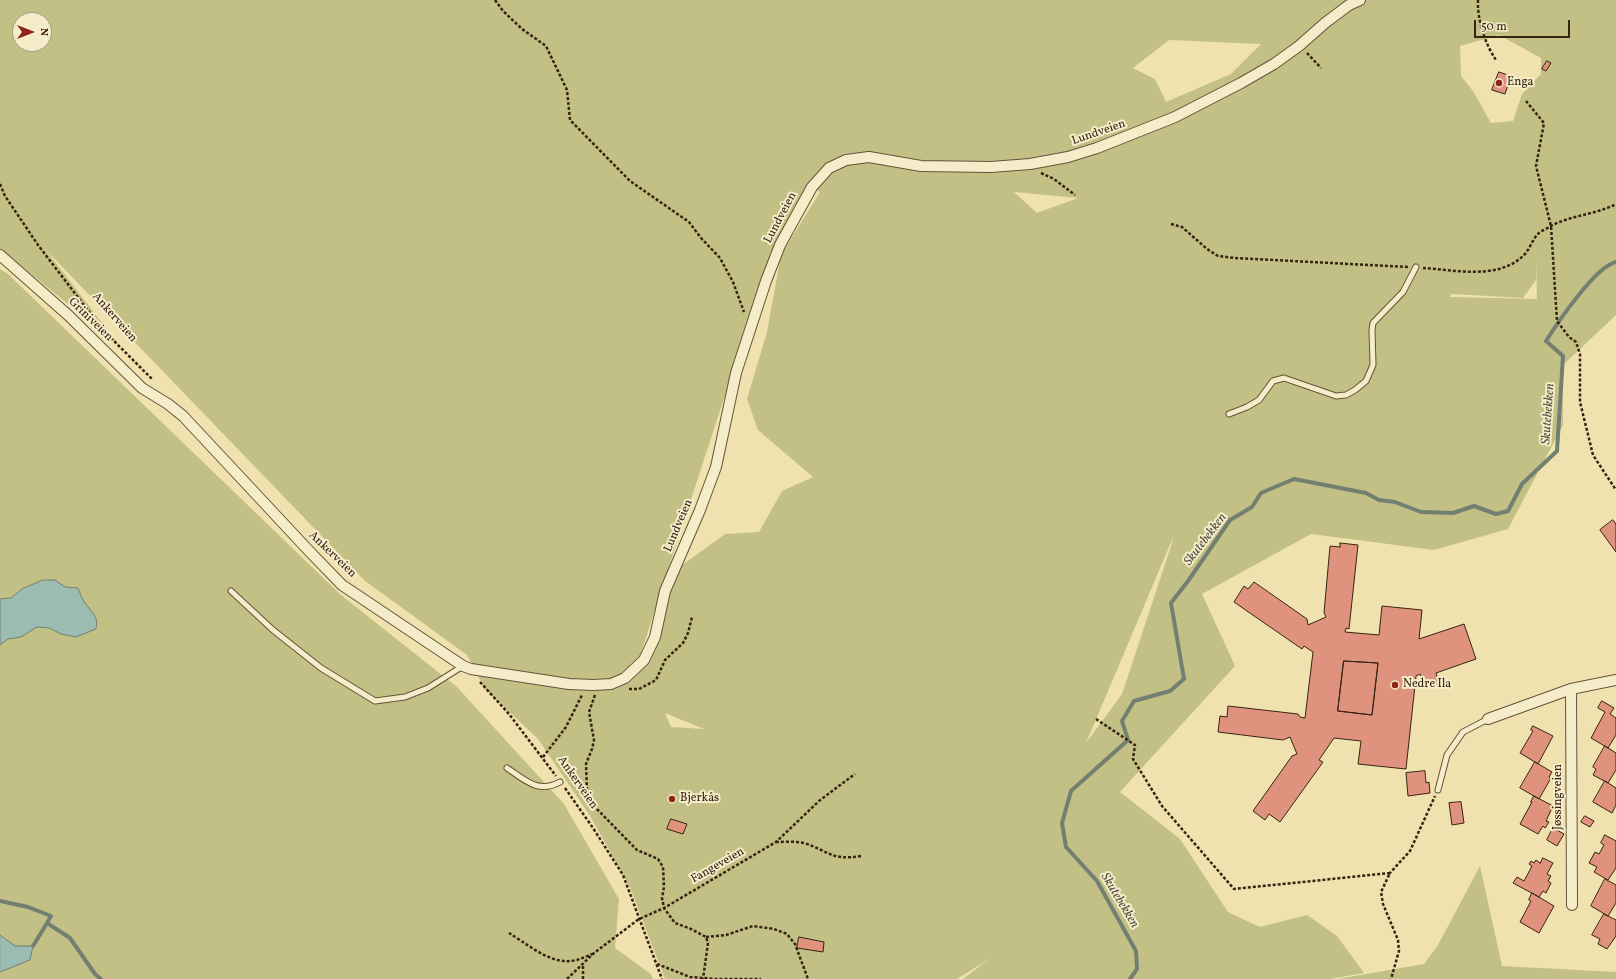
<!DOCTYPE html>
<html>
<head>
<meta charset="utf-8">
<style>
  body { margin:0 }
  #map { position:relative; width:1616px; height:979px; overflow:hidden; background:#f0e2ae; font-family:Vollkorn,serif }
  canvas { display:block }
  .north { position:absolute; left:12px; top:12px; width:40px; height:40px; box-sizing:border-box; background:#f5ecca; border:1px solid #a99b80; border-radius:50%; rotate:90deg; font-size:11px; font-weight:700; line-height:16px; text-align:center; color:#382212 }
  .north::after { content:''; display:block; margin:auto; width:14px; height:18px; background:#8f2418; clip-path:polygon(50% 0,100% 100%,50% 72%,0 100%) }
  .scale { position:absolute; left:1474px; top:20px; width:96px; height:18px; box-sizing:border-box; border:2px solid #382212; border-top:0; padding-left:5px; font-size:12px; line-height:14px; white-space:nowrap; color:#382212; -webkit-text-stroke:3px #f5ecca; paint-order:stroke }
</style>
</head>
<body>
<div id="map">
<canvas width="1616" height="979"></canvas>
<div class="north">N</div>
<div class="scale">50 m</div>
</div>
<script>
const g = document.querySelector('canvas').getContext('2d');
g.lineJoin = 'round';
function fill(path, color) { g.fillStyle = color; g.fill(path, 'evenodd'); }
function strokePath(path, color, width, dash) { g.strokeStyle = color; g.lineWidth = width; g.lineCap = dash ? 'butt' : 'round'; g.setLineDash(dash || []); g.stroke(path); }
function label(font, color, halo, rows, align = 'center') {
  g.font = font + ' Vollkorn,serif'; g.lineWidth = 4; g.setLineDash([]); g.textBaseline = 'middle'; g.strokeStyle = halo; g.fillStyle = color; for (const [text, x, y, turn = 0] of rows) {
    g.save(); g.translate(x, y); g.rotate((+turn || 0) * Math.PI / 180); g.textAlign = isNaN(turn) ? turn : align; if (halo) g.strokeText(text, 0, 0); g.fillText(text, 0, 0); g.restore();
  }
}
const green = new Path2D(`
  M 0,0 L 1616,0 L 1616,315 L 1563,365 L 1563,425 L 1508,529 L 1434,550 L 1311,534 L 1202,594 L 1235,666 L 1120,792 L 1180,839 L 1228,912 L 1260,927 L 1307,915 L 1337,936 L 1364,973 L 1330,979 L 963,979 L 989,959 L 957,979 L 665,979 L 629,885 L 590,816 L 538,739 L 485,689 L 467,655 L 365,581 L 46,250 L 119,345 L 0,249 ZM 20,20 L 44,20 L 44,44 L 20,44 ZM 1499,35 L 1541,58 L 1541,74 L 1522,94 L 1513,121 L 1491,123 L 1473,91 L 1461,76 L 1460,46 ZM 1169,40 L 1261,44 L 1231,74 L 1166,102 L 1155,79 L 1133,68 ZM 814,188 L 820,192 L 781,255 L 767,332 L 747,399 L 758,430 L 813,477 L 782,491 L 759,532 L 725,534 L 678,568 L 643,658 L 641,653 L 756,300 ZM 1014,192 L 1078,198 L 1037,213 ZM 1536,259 L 1537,299 L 1449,297 L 1452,294 L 1523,298 L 1536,280 ZM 1173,540 L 1122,694 L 1086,743 L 1172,540 ZM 665,713 L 704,729 L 671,727 Z
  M 0,269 L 8,274 L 341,595 L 457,687 L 564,804 L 619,899 L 615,948 L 651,974 L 653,979 L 0,979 Z
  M 1480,866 L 1502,966 L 1616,972 L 1616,979 L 1337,979 L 1424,964 L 1438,945 Z`);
const water = new Path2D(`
  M 43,580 L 55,580 L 65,587 L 78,588 C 80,593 82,599 85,603 C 92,613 99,616 96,629 L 76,637 L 61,634 L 49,628 L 37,627 L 21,637 L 8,639 L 0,645 L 0,599 L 11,598 L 22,589 Z
  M 0,935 L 15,946 L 33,946 L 30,960 L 0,972 Z`);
const stream = new Path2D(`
  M 0,901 L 28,907 L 51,916 L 47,923 L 70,938 L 95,974 L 101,979
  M 33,946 L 47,923
  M 1130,979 L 1137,969 L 1136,951 L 1097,881 L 1066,847 L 1062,823 L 1071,791 L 1128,740 L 1122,721 L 1134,701 L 1170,691 L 1184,679 L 1171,603 L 1188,581 L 1230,520 L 1252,507 L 1261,493 L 1294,479 L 1366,493 L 1379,500 L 1395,502 L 1421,512 L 1453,513 L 1474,506 L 1496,514 L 1508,511 L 1522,484 L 1557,451 L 1563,356 L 1546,341 C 1558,322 1596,266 1616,262`);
const building = new Path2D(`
  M 1547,61 L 1551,63 L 1546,71 L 1542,69 Z
  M 1499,72 L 1511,76 L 1505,94 L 1492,90 Z
  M 1613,520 L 1616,524 L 1616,552 L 1600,530 Z
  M 1340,543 L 1358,545 L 1349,629 L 1346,628 L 1345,632 L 1379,635 L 1382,606 L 1422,610 L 1419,639 L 1464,624 L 1476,659 L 1436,673 L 1439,683 L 1425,688 L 1420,674 L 1416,676 L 1406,769 L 1358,764 L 1361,741 L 1334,738 L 1319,760 L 1323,762 L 1280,822 L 1269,814 L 1265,820 L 1253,811 L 1292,756 L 1297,754 L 1290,737 L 1283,740 L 1218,732 L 1220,716 L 1227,717 L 1228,706 L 1298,714 L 1300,717 L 1305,718 L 1313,652 L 1304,646 L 1302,649 L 1234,602 L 1244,586 L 1248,589 L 1254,582 L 1307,619 L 1308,625 L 1326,617 L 1324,613 L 1330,546 L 1340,547 ZM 1344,661 L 1378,663 L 1372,715 L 1338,711 Z
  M 1344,661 L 1378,663 L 1372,715 L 1338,711 Z
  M 1602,701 L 1614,708 L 1610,714 L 1616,718 L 1616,735 L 1608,748 L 1591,738 L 1605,712 L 1598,708 Z
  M 1533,726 L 1553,736 L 1538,764 L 1520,753 L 1533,731 L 1531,730 Z
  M 1605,746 L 1616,753 L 1616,770 L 1608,783 L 1593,775 L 1596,769 L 1593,767 Z
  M 1535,762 L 1552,772 L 1549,777 L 1551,778 L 1539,799 L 1520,788 Z
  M 1425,771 L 1426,783 L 1429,782 L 1430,793 L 1408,796 L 1406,773 Z
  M 1605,781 L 1616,788 L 1616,805 L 1612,813 L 1593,802 Z
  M 1534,796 L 1553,806 L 1546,821 L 1549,822 L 1545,828 L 1543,826 L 1538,834 L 1520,824 L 1532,802 L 1531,802 Z
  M 1461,802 L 1464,823 L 1452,825 L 1449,803 Z
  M 1585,816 L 1594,821 L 1590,827 L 1581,822 Z
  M 671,819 L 687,824 L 683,834 L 667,829 Z
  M 1553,828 L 1564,834 L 1557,846 L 1547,840 Z
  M 1605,835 L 1616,841 L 1616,868 L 1608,880 L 1594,872 L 1597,867 L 1589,863 L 1595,852 L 1599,854 L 1604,845 L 1601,843 Z
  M 1543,858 L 1553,863 L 1547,874 L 1551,876 L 1548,881 L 1551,883 L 1546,893 L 1543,891 L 1539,897 L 1513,883 L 1517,877 L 1524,881 L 1532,866 L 1529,864 L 1531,861 L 1534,863 L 1536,860 L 1540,863 Z
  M 1605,879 L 1616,885 L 1616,903 L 1608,916 L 1591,906 Z
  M 1532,893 L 1554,906 L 1539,933 L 1520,922 L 1531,901 L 1529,900 Z
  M 1604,914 L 1616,920 L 1616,936 L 1607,949 L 1598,944 L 1600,939 L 1592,935 Z
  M 799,937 L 824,942 L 823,952 L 797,948 Z`);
const path = new Path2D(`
  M 495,0 L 503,11 L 522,29 L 546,46 L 567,90 L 570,120 L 630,181 L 689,222 L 701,238 L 720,258 L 733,282 L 744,312
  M 1478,0 C 1477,19 1485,44 1496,60
  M 1307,53 L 1321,68
  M 1526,101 L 1544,123 L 1536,166 L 1551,226 L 1557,321 L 1569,337 L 1576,342 L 1580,354 L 1580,402 L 1593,455 L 1616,490
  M 1041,173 L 1054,179 L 1075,195
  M 0,184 L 5,196 L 38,245 L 103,330 L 153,380
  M 1171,224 L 1182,227 L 1207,249 L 1218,256 L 1235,258 L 1408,267
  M 1423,268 C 1454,270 1498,280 1523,256 C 1530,250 1532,239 1539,233 C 1541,231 1546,229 1549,227 C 1570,215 1595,215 1616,204
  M 480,682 L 509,714 L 556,776
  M 629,689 L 639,689 L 656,680 L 665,660 L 683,643 L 688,633 L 692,617
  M 595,695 L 589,712 L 594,740 L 592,749 L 586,764 L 587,792 L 591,803 L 637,850 L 658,859 L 663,867 L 664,887 L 662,898 L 664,908 L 675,923 L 691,929 L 706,937 L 708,943 L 703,979
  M 1096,719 L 1135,745 L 1133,759 L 1162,806 L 1234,889 L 1390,873 L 1381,892 L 1383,904 L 1398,940 L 1399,951 L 1391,979
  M 543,757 L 566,727 L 582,695
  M 565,788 L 593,828 L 623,875 L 662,979
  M 776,842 C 785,842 796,841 804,843 C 829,851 831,861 861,856
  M 1389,874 L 1410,851 L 1435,796
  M 509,933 C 524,942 547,961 565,961 C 574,962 583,958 592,954
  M 706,937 L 726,935 L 753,926 L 774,929 L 787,934 L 795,944 L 808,979
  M 657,964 L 690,977 L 716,979 L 761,979
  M 567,979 L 594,953 L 639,919 L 664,908 L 776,842 L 819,801 L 855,774
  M 583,979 L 583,965`);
const lane = new Path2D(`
  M 1229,414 L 1247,407 L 1259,400 L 1273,381 L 1284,378 L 1336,396 L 1346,395 L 1355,390 L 1366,381 L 1373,365 L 1372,330 L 1373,323 L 1403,292 L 1416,267
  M 231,591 L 273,630 L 321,668 L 375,701 L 405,697 L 428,688 L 463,666
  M 507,768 C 525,780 538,794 560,782
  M 1438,790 L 1447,755 L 1463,732 L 1488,719`);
const street = new Path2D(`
  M 0,255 L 68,315 L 142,388 L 168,404 L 183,416 L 310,552 L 342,585 L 463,666 L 471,669 L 569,684 L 594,685 L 611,684 L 625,678 L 644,660 L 655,637 L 665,591 L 700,510 L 716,467 L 736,373 L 766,281 L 780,245 L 812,187 L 829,168 L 846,160 L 869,157 L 921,166 L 991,167 L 1030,164 L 1068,157 L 1097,148 L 1175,117 L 1241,83 L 1274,64 L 1299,46 L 1325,23 L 1349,5 L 1360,0
  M 1571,689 L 1572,905
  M 1488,719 L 1571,689 L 1616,680`);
const markers = [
  [1499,83,4,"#8f2418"],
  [1395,685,4,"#8f2418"],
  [672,799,4,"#8f2418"]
];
const poiNames = [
  ["Enga",1507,83],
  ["Nedre Ila",1403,685],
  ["Bjerkås",680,799]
];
const streetNames = [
  ["Lundveien",1099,133,-19],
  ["Lundveien",781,218,-62],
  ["Ankerveien",114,318,49],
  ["Griniveien",90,320,44],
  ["Lundveien",679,526,-67],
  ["Ankerveien",332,555,44],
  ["Ankerveien",577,783,55],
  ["Jøssingveien",1559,797,-90],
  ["Fangeveien",718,866,-30]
];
const waterNames = [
  ["Skutebekken",1549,414,-86],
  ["Skutebekken",1206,540,-53],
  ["Skutebekken",1119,901,59]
];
fill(green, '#c2c085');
fill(water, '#9bbdb1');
strokePath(water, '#737f71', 1);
strokePath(stream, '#737f71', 4);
fill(building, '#df937f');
strokePath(building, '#382212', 1);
strokePath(lane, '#665239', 7);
strokePath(street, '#665239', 12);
strokePath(path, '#382212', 2.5, [3, 2]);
strokePath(lane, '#f5ecca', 5);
strokePath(street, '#f5ecca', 10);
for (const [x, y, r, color] of markers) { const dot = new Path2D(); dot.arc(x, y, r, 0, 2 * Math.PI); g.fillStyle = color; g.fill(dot); strokePath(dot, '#f5ecca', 1.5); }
label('12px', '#382212', '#f5ecca', poiNames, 'left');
label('12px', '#382212', '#f5ecca', streetNames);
label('italic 13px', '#565042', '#f5ecca', waterNames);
</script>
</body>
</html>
